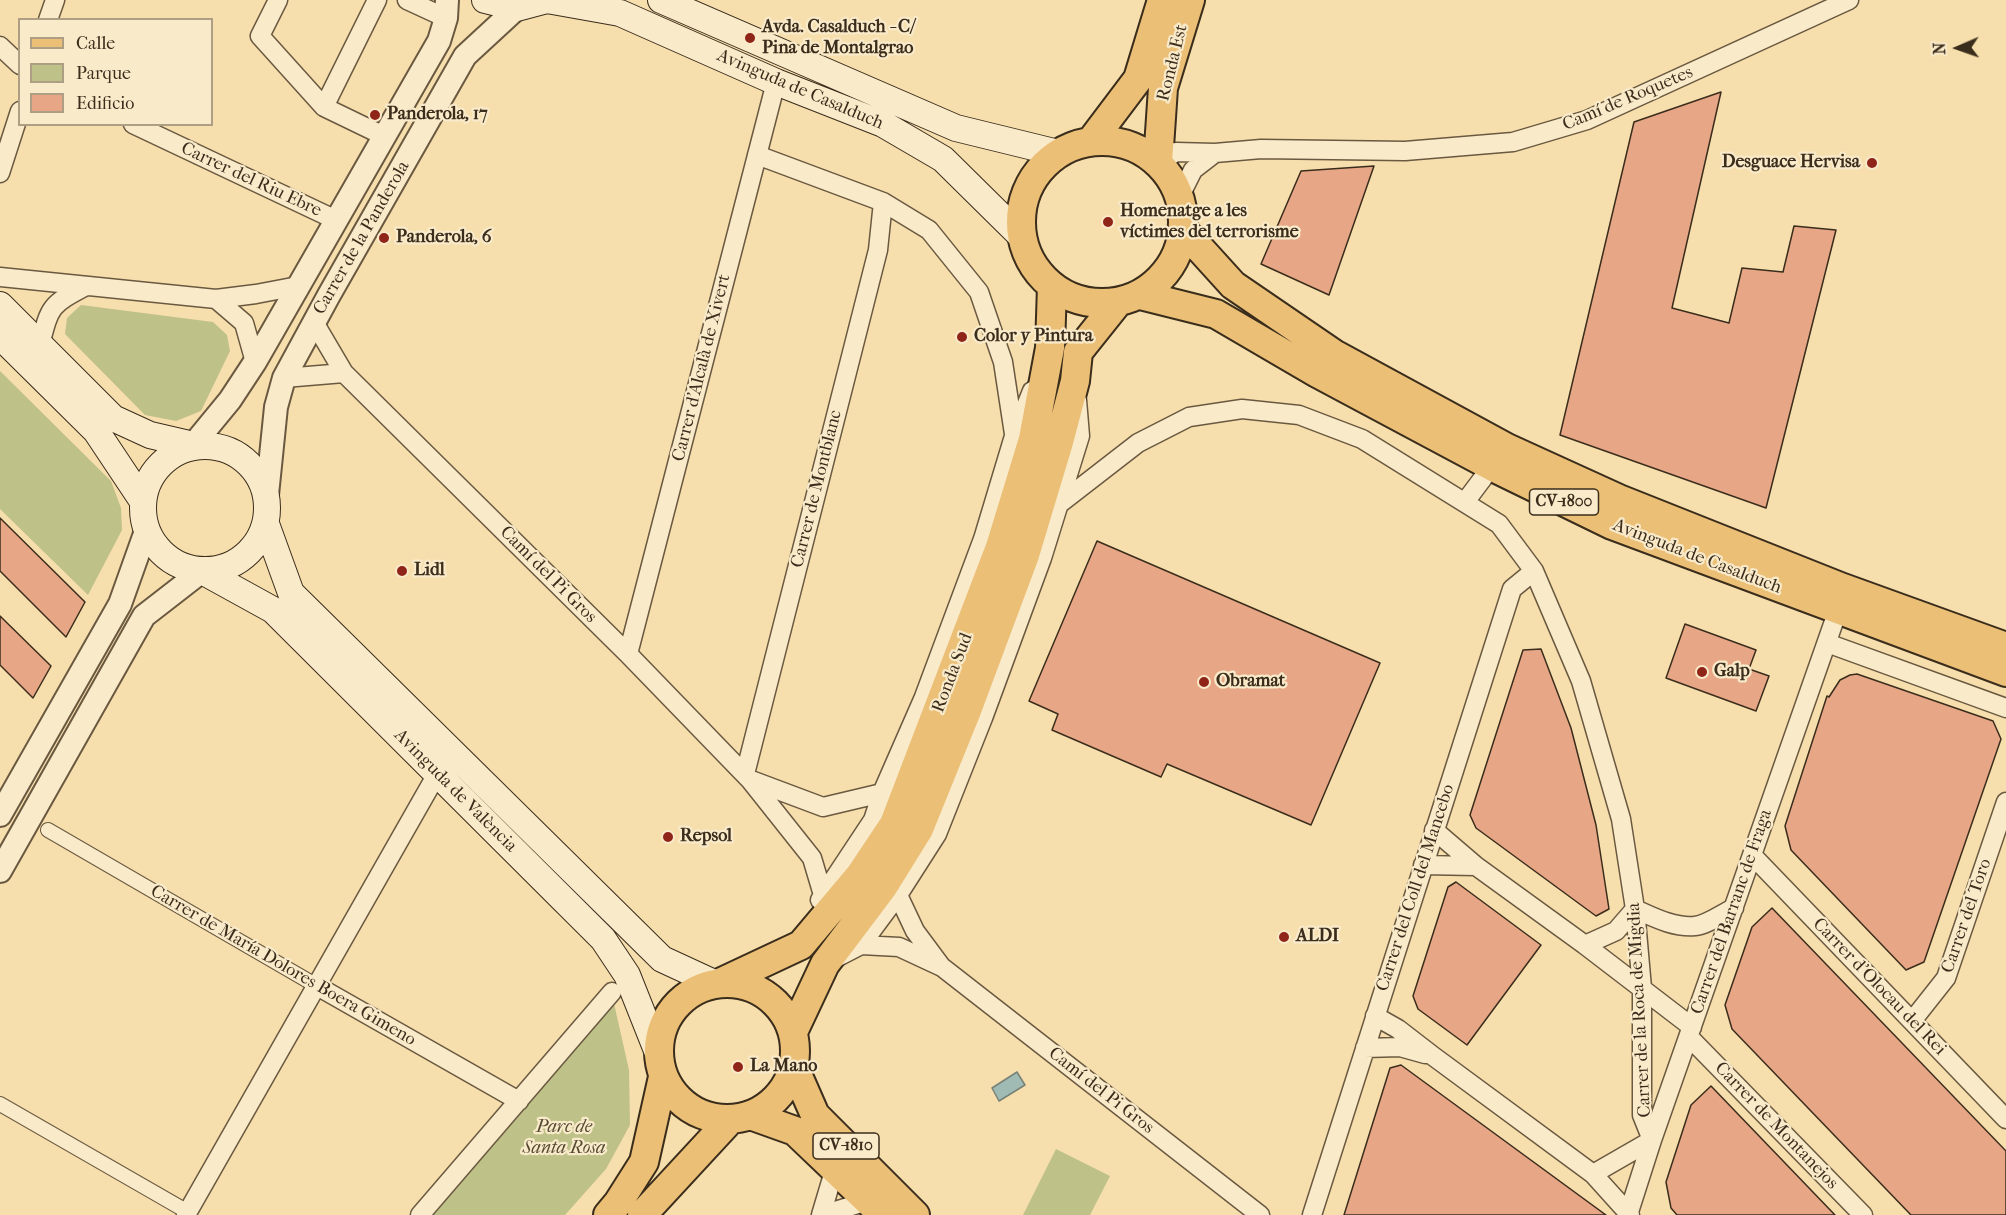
<!DOCTYPE html>
<html>
<head>
<meta charset="utf-8">
<style>
  body { margin:0 }
  #map { position:relative; width:2006px; height:1215px; overflow:hidden; background:#f6dead; font-family:"IM FELL French Canon",serif }
  canvas { display:block }
  .legend { position:absolute; left:18px; top:18px; width:195px; height:108px; box-sizing:border-box; background:#f9eaca; border:2px solid #ad9e84; margin:0; padding:8px 10px; list-style:none; font-size:18px; color:#3b2d1c }
  .legend li { display:flex; align-items:center; gap:12px; height:30px }
  .legend b { width:30px; border:2px solid #ad9e84 }
  .north { position:absolute; left:1928px; top:18px; width:60px; height:60px; -webkit-text-stroke:4px #f9eaca; paint-order:stroke; rotate:268deg; font-size:16px; font-weight:700; line-height:24px; text-align:center; color:#3b2d1c }
  .north::after { content:''; display:block; margin:auto; width:21px; height:27px; background:#3b2d1c; clip-path:polygon(50% 0,100% 100%,50% 72%,0 100%) }
</style>
</head>
<body>
<div id="map">
<canvas width="2006" height="1215"></canvas>
<ul class="legend">
<li><b style="height:8px;background:#ebbf76"></b>Calle</li>
<li><b style="height:16px;background:#bec188"></b>Parque</li>
<li><b style="height:16px;background:#e7a786"></b>Edificio</li>
</ul>
<div class="north">N</div>
</div>
<script>
const g = document.querySelector('canvas').getContext('2d');
g.lineJoin = 'round';
function fill(path, color) { g.fillStyle = color; g.fill(path, 'evenodd'); }
function strokePath(path, color, width, dash) { g.strokeStyle = color; g.lineWidth = width; g.lineCap = dash ? 'butt' : 'round'; g.setLineDash(dash || []); g.stroke(path); }
function label(font, color, halo, rows, align = 'center') {
  g.font = font + ' "IM FELL French Canon",serif'; g.lineWidth = 4.5; g.setLineDash([]); g.textBaseline = 'middle'; g.strokeStyle = halo; g.fillStyle = color; for (const [text, x, y, turn = 0] of rows) {
    g.save(); g.translate(x, y); g.rotate((+turn || 0) * Math.PI / 180); g.textAlign = isNaN(turn) ? turn : align; if (halo) g.strokeText(text, 0, 0); g.fillText(text, 0, 0); g.restore();
  }
}
const green = new Path2D(`
  M 81,305 L 213,322 L 227,335 L 230,351 L 201,411 L 176,421 L 145,415 L 65,334 L 67,318 Z
  M 0,371 L 111,481 L 121,508 L 122,530 L 88,595 L 0,509 Z
  M 613,999 L 629,1070 L 630,1125 L 606,1169 L 565,1215 L 432,1215 Z
  M 1056,1149 L 1110,1176 L 1090,1215 L 1023,1215 Z`);
const water = new Path2D(`
  M 1017,1072 L 1025,1085 L 999,1101 L 992,1088 Z`);
const building = new Path2D(`
  M 1721,92 L 1672,308 L 1729,323 L 1742,268 L 1783,272 L 1794,226 L 1836,230 L 1766,508 L 1560,435 L 1634,122 Z
  M 1374,166 L 1329,295 L 1261,264 L 1301,171 Z
  M 0,518 L 85,602 L 66,637 L 0,571 Z
  M 1097,541 L 1380,663 L 1311,825 L 1167,764 L 1161,777 L 1052,730 L 1058,714 L 1029,701 Z
  M 0,616 L 51,666 L 33,698 L 0,665 Z
  M 1685,624 L 1756,650 L 1749,669 L 1769,676 L 1756,711 L 1666,678 Z
  M 1541,649 L 1571,728 L 1596,825 L 1609,909 L 1596,916 L 1476,828 L 1470,815 L 1523,650 Z
  M 1857,674 L 1993,721 L 2001,739 L 1924,962 L 1906,970 L 1791,850 L 1785,826 L 1827,696 L 1829,697 L 1840,680 L 1850,675 Z
  M 1456,882 L 1541,945 L 1467,1045 L 1418,1009 L 1413,996 L 1448,887 Z
  M 1772,908 L 2006,1151 L 2006,1215 L 1911,1215 L 1732,1029 L 1725,1005 L 1752,927 Z
  M 1401,1065 L 1606,1215 L 1344,1215 L 1390,1068 Z
  M 1711,1086 L 1835,1215 L 1677,1215 L 1671,1208 L 1666,1182 L 1691,1105 Z`);
const pedestrian = new Path2D(`
  M 48,830 L 317,986
  M 0,1104 L 188,1212`);
const minor = new Path2D(`
  M 278,0 L 260,36 L 324,107 L 384,136
  M 407,0 L 446,18
  M 48,20 L 55,0
  M 0,46 L 20,65
  M 324,107 L 377,0
  M 133,124 L 336,220
  M 757,155 L 883,202 L 929,230 L 979,292 L 1003,362 L 1014,434
  M 1159,163 L 1176,152 L 1215,153 L 1261,149 L 1405,151 L 1513,142 L 1587,120 L 1849,0
  M 0,173 L 20,111
  M 1180,196 L 1193,170 L 1215,153
  M 0,277 L 216,299 L 256,294 L 298,286
  M 216,299 L 244,323 L 255,362
  M 314,322 L 344,373 L 628,654 L 750,780 L 812,858 L 823,895
  M 40,345 C 50,306 50,305 86,286
  M 284,378 L 344,373
  M 1465,502 L 1483,478
  M 1058,505 L 1138,443 L 1189,417 L 1242,409 L 1299,415 L 1362,439 L 1499,524 L 1534,571 L 1581,681 L 1621,819 L 1635,909 L 1642,988 L 1642,1115 L 1652,1140
  M 1827,643 L 2006,708
  M 628,654 L 776,82
  M 745,774 L 878,250 L 883,202
  M 751,780 L 823,807 L 882,793
  M 1434,830 L 1476,866 L 1585,945 L 1692,1027
  M 1752,855 L 2006,1119
  M 1423,865 L 1476,866
  M 898,895 L 915,931 L 941,966
  M 820,900 L 873,820 L 882,793 L 924,697 L 983,539 L 1014,436 L 1032,391
  M 861,945 L 899,947 L 942,967 L 1260,1215
  M 1585,945 L 1616,931 L 1635,909 C 1653,917 1674,928 1695,926 C 1707,925 1723,913 1734,908
  M 832,960 L 861,945 L 898,895 L 937,834 L 983,718 L 1042,558 L 1080,436 L 1077,400
  M 317,986 L 519,1101
  M 1375,1016 L 1398,1029 L 1433,1056 L 1593,1174 L 1630,1215
  M 1912,1021 L 1946,978 L 2006,802
  M 1689,1037 L 1863,1215
  M 1365,1048 L 1400,1047 L 1425,1054
  M 1593,1174 L 1652,1140
  M 186,1215 L 437,774
  M 420,1215 L 612,992
  M 821,1215 L 835,1168
  M 836,1215 L 838,1210 L 868,1201
  M 1312,1215 L 1512,589 L 1534,571
  M 1628,1215 L 1652,1140 L 1838,610`);
const tertiary = new Path2D(`
  M 193,445 L 230,400 L 255,362 L 439,41 L 446,18 L 447,0
  M 267,495 L 276,407 L 284,378 L 329,295 L 465,56 L 517,8
  M 0,815 L 120,604 L 146,531
  M 0,871 L 144,616 L 202,571`);
const secondary = new Path2D(`
  M 485,0 L 517,8 L 547,0
  M 547,0 L 620,13 L 776,82 L 883,124 L 943,159 L 1022,237
  M 661,0 L 956,128 L 1058,153
  M 0,305 L 113,418 L 150,435 L 193,445
  M 0,336 L 96,431 L 142,500
  M143 508a62 62 0 1 1 124 0a62 62 0 1 1-124 0Z
  M 266,524 L 291,593 L 662,959 L 714,983
  M 204,572 L 273,610 L 603,939 L 627,975 L 658,1053`);
const primary = new Path2D(`
  M 1092,140 L 1138,79 L 1162,0
  M1021 222a81 81 0 1 1 162 0a81 81 0 1 1-162 0Z
  M 1158,162 L 1163,88 L 1190,0
  M 1184,231 L 1233,285 L 1334,354 L 1507,448 L 1619,499 L 1843,588 L 2006,647
  M 1140,295 L 1216,314 L 1317,373 L 1495,468 L 1612,525 L 2006,672
  M 722,982 L 801,945 L 860,875 L 894,824 L 1000,547 L 1033,439 L 1050,348 L 1052,286
  M659 1051a68 68 0 1 1 136 0a68 68 0 1 1-136 0Z
  M 793,1032 L 825,964 L 883,887 L 919,829 L 966,713 L 1025,555 L 1059,442 L 1075,381 L 1078,352 L 1118,302
  M 794,1067 L 815,1115 L 915,1215
  M 753,1116 L 795,1131 L 883,1215
  M 608,1215 L 618,1203 L 644,1162 L 663,1077
  M 642,1215 L 729,1121`);
const markers = [
  [750,38,6,"#8f2418"],
  [375,115,6,"#8f2418"],
  [1872,163,6,"#8f2418"],
  [1108,222,6,"#8f2418"],
  [384,238,6,"#8f2418"],
  [962,337,6,"#8f2418"],
  [402,571,6,"#8f2418"],
  [1702,672,6,"#8f2418"],
  [1204,682,6,"#8f2418"],
  [668,837,6,"#8f2418"],
  [1284,937,6,"#8f2418"],
  [738,1067,6,"#8f2418"]
];
const shields = [
  [1564,502,69],
  [846,1146,66]
];
const shieldNames = [
  ["CV-1800",1564,502],
  ["CV-1810",846,1146]
];
const poiNames = [
  ["Avda. Casalduch - C/",762,28],
  ["Pina de Montalgrao",762,49],
  ["Panderola, 17",387,115],
  ["Desguace Hervisa",1860,163,"right"],
  ["Homenatge a les",1120,212],
  ["víctimes del terrorisme",1120,233],
  ["Panderola, 6",396,238],
  ["Color y Pintura",974,337],
  ["Lidl",414,571],
  ["Galp",1714,672],
  ["Obramat",1216,682],
  ["Repsol",680,837],
  ["ALDI",1296,937],
  ["La Mano",750,1067]
];
const streetNames = [
  ["Ronda Est",1173,63,-76],
  ["Avinguda de Casalduch",800,90,23],
  ["Camí de Roquetes",1628,99,-23],
  ["Carrer del Riu Ebre",251,180,25],
  ["Carrer de la Panderola",362,238,-60],
  ["Carrer d'Alcalà de Xivert",702,368,-76],
  ["Carrer de Montblanc",817,489,-76],
  ["Avinguda de Casalduch",1697,557,21],
  ["Camí del Pi Gros",548,575,45],
  ["Ronda Sud",953,673,-69],
  ["Avinguda de València",455,791,45],
  ["Carrer del Coll del Mancebo",1416,888,-72],
  ["Carrer del Barranc de Fraga",1732,912,-71],
  ["Carrer del Toro",1967,916,-71],
  ["Carrer de María Dolores Boera Gimeno",283,966,30],
  ["Carrer d'Olocau del Rei",1879,987,46],
  ["Carrer de la Roca de Migdia",1640,1010,-93],
  ["Camí del Pi Gros",1101,1091,38],
  ["Carrer de Montanejos",1776,1126,46]
];
const parkNames = [
  ["Parc de",564,1128],
  ["Santa Rosa",564,1149]
];
fill(green, '#bec188');
fill(water, '#a0bab4');
strokePath(water, '#788277', 1.5);
fill(building, '#e7a786');
strokePath(building, '#3b2d1c', 1.5);
strokePath(pedestrian, '#6a5940', 16);
strokePath(minor, '#6a5940', 21);
strokePath(tertiary, '#6a5940', 26);
strokePath(secondary, '#3b2d1c', 28);
strokePath(primary, '#3b2d1c', 32);
strokePath(pedestrian, '#f9eaca', 14);
strokePath(minor, '#f9eaca', 18);
strokePath(tertiary, '#f9eaca', 22);
strokePath(secondary, '#f9eaca', 26);
strokePath(primary, '#ebbf76', 28);
for (const [x, y, r, color] of markers) { const dot = new Path2D(); dot.arc(x, y, r, 0, 2 * Math.PI); g.fillStyle = color; g.fill(dot); strokePath(dot, '#f9eaca', 2); }
for (const [x, y, w] of shields) { const box = new Path2D(); box.roundRect(x - w / 2, y - 13, w, 26, 4.5); g.fillStyle = '#f9eaca'; g.fill(box); strokePath(box, '#3b2d1c', 1.5); }
label('bold 16px', '#3b2d1c', null, shieldNames);
label('bold 18px', '#3b2d1c', '#f9eaca', poiNames, 'left');
label('18px', '#3b2d1c', '#f9eaca', streetNames);
label('italic 18px', '#554b32', '#f9eaca', parkNames);
</script>
</body>
</html>
